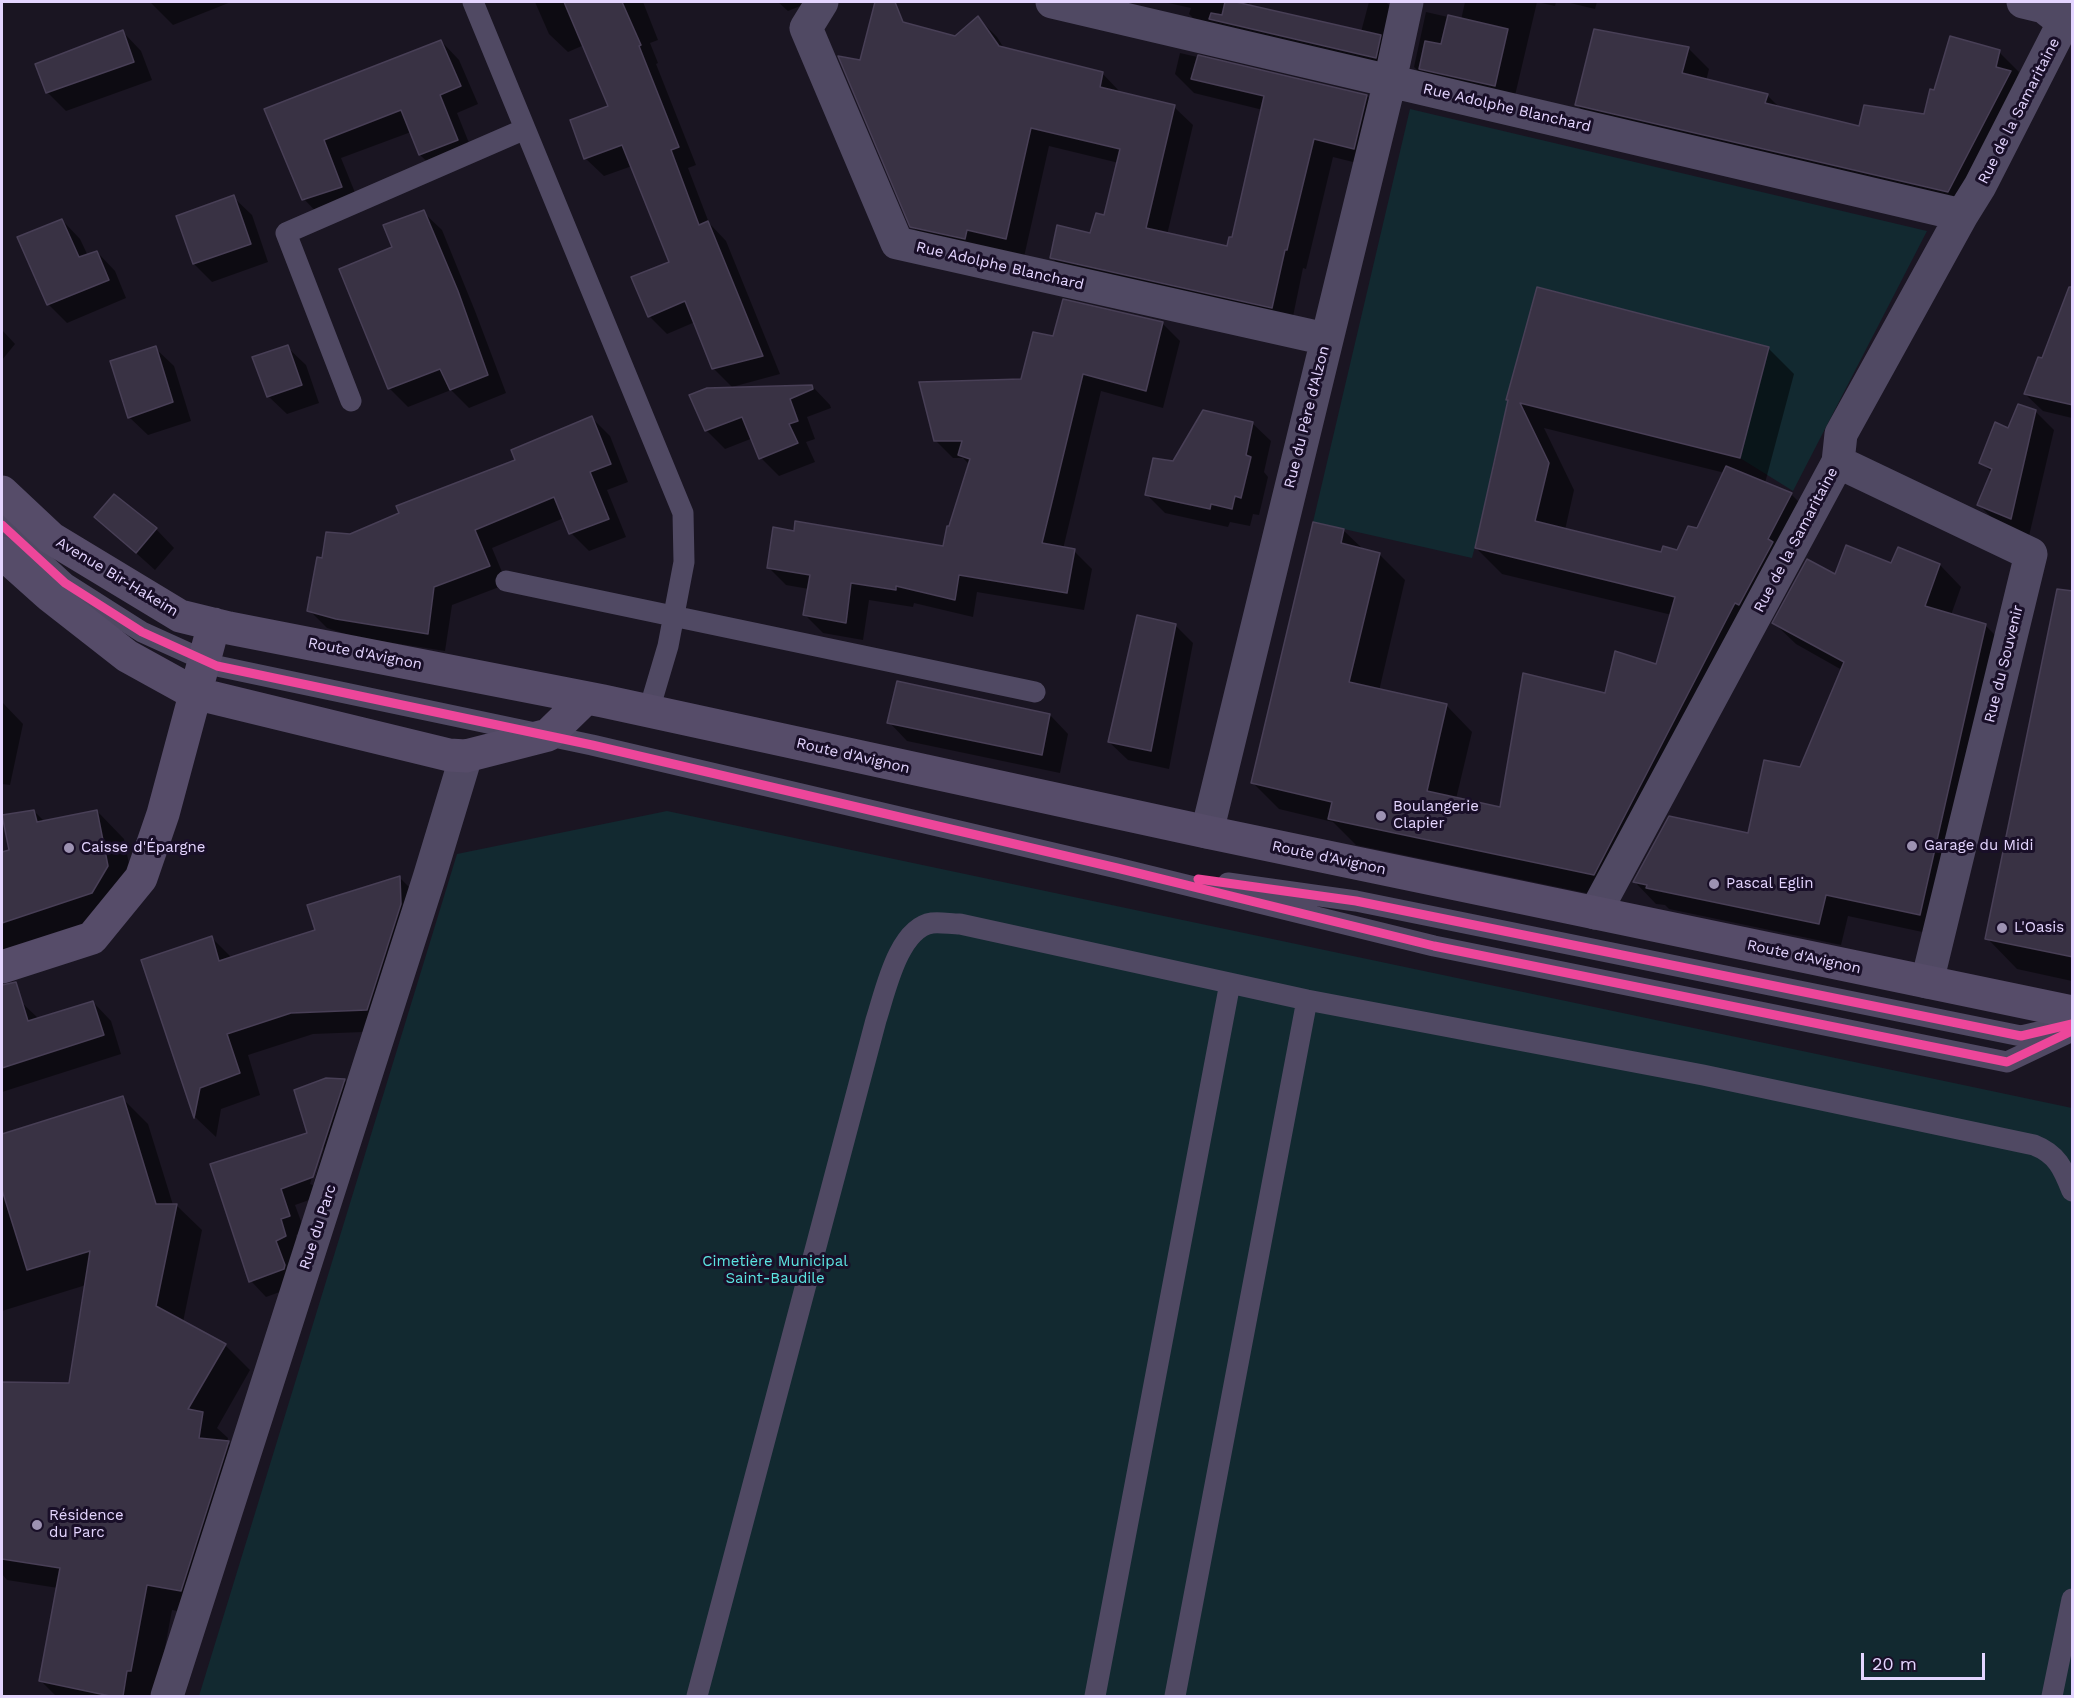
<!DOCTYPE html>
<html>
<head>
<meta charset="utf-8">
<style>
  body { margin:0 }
  #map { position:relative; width:2074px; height:1698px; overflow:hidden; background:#1a1522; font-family:"Work Sans",sans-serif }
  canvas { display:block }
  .frame { position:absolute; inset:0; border:3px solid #e4d5ff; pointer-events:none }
  .scale { position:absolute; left:1861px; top:1653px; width:124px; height:27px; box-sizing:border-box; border:3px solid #e4d5ff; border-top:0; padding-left:8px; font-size:18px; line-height:21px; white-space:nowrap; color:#e4d5ff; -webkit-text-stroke:4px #190f28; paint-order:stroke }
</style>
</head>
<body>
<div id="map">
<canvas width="2074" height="1698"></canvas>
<div class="frame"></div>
<div class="scale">20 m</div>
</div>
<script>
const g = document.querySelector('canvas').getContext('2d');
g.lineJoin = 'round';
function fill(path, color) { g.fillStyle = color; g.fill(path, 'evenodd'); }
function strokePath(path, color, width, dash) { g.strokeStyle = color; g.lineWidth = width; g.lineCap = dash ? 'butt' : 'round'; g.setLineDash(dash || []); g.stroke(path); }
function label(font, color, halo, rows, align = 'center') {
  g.font = font + ' "Work Sans",sans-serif'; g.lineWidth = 6; g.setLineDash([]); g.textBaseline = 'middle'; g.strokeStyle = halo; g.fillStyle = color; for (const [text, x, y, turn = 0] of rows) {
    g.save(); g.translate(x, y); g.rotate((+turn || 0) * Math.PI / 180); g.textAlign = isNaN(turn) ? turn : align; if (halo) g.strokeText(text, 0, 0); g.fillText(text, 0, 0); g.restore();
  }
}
const green = new Path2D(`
  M 1410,109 L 1927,231 L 1793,491 L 1740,458 L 1769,347 L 1538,287 L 1493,464 L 1485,508 L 1472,558 L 1313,522 Z
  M 667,811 L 2072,1108 L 2072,1696 L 199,1696 L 457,854 Z`);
const shadow = new Path2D(`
  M 150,2 L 231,2 L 173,25 Z
  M 535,2 L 643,2 L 658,40 L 650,43 L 658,63 L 656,64 L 696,165 L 688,168 L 709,223 L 726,241 L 780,374 L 732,387 L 713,368 L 695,322 L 667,334 L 649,316 L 671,263 L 632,166 L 604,176 L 585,158 L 610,107 L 584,45 L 568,52 L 549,34 Z
  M 778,2 L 810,2 L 788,11 Z
  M 1164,2 L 1249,2 L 1248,6 L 1361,32 L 1369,2 L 1387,3 L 1403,19 L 1391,73 L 1205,30 L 1189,14 L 1191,8 Z
  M 1465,2 L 1556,2 L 1555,6 L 1537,2 L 1513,104 L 1432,85 L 1414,67 L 1426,12 L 1461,20 Z
  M 1566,2 L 1597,2 L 1595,9 Z
  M 978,18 L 997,37 L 1005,50 L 1102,73 L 1121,93 L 1174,107 L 1193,125 L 1167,235 L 1228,248 L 1233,239 L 1263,110 L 1194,93 L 1175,74 L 1180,53 L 1367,96 L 1385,115 L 1373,167 L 1333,157 L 1306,269 L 1303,268 L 1291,326 L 1071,277 L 1052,258 L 1091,235 L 1105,217 L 1119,163 L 1049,146 L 1024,257 L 931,245 L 912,226 L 861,62 L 891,30 L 955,37 Z
  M 1595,31 L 1689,49 L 1709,69 L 1706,81 L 1767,95 L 1780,108 L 1860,128 L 1925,115 L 1936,92 L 1999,52 L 2019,72 L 1968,212 L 1597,125 L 1577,105 Z
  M 123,32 L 141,51 L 152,80 L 66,111 L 47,92 Z
  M 441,41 L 459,60 L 478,104 L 457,113 L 475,158 L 439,173 L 420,155 L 411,132 L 341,158 L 360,205 L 322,218 L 304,199 L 266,110 Z
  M 233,197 L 252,215 L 268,262 L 212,282 L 194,264 Z
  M 423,212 L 442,230 L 475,311 L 506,393 L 469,408 L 451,390 L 408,407 L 389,388 L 394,248 Z
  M 62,220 L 80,239 L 88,256 L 97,252 L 115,271 L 126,298 L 67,323 L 48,304 Z
  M 2072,294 L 2072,418 L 2043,411 L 2025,394 Z
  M 1162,323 L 1180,341 L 1163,408 L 1101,391 L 1063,549 L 1074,551 L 1092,569 L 1084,610 L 977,592 L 973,617 L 914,603 L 913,607 L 869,600 L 863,640 L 823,633 L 805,615 L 809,589 L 786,585 L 768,567 L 796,533 L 944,548 L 970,465 L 963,458 L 953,458 L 935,440 L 1022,381 L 1055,338 Z
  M 2,330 L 15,344 L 2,360 Z
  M 287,347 L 306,365 L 319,403 L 287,414 L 268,396 Z
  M 155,348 L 174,366 L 191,421 L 148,435 L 129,417 Z
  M 1768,348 L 1794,374 L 1765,483 L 1791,494 L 1817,520 L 1620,900 L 1356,845 L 1333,822 L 1279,809 L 1253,783 L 1343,530 L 1364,550 L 1379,554 L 1405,580 L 1379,691 L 1446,705 L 1472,732 L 1456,799 L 1501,809 L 1607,695 L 1657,666 L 1672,615 L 1502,574 L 1476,548 L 1510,401 ZM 1544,428 L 1725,473 L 1697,530 L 1677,552 L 1662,554 L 1565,530 L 1574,490 Z
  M 812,386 L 830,405 L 831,408 L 807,417 L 815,439 L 806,442 L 815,462 L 779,476 L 761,458 L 753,438 L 725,449 L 706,430 Z
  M 2036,412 L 2054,430 L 2029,536 L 1997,523 L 1979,505 L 1992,473 L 1981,462 L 2009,430 Z
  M 592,418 L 610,436 L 628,482 L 607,490 L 626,537 L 589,551 L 571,533 L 564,518 L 492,548 L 507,584 L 452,605 L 445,651 L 355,637 L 327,628 L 309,610 L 323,559 L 350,536 L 517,460 Z
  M 1252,423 L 1271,441 L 1264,472 L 1268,477 L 1259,515 L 1253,514 L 1250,526 L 1230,522 L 1228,527 L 1165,513 L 1146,494 L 1174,463 Z
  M 114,496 L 156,529 L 174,548 L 155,570 L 96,517 Z
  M 1892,565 L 1940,565 L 1961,587 L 1951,615 L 1985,625 L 2007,647 L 1941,936 L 1848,916 L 1841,945 L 1669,909 L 1665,905 L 1656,904 L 1635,882 L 1749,835 L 1801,769 L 1842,670 L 1796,644 L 1774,623 L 1836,576 Z
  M 2059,589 L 2072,594 L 2072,981 L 2017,969 L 1987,938 Z
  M 1175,625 L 1193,643 L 1169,769 L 1128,760 L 1109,742 Z
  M 2,702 L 23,724 L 10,785 L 2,784 Z
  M 1050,715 L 1068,734 L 1060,773 L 907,741 L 889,722 Z
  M 34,811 L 45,822 L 97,811 L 124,839 L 135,894 L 119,920 L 2,950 L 2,854 L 11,851 Z
  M 399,877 L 421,899 L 388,1031 L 313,1034 L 248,1055 L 260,1095 L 221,1109 L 216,1137 L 195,1117 L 143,961 L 212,938 L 232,958 L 317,930 Z
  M 20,1001 L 39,1019 L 93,1002 L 111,1021 L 121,1054 L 2,1092 L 2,1007 Z
  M 344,1080 L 360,1096 L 329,1193 L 295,1205 L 305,1232 L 296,1235 L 301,1252 L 299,1285 L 266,1297 L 251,1281 L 212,1165 L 309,1134 ZM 321,1148 L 324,1148 L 313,1185 L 310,1184 Z
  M 122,1098 L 148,1124 L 173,1205 L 176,1205 L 202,1230 L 183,1322 L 225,1345 L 250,1370 L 217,1428 L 228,1438 L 227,1442 L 254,1468 L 206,1616 L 172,1610 L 156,1696 L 56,1696 L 41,1681 L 58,1588 L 7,1580 L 2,1574 L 2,1383 L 71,1384 L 86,1285 L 2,1311 L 2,1135 Z`);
const building = new Path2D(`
  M 564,2 L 622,2 L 641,45 L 639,46 L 679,147 L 671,150 L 699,225 L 708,221 L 763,356 L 712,369 L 685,301 L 648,317 L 631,277 L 669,262 L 622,145 L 584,159 L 570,120 L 608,106 Z
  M 875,2 L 895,2 L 903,22 L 955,36 L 978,16 L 999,46 L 1103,72 L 1100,87 L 1175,105 L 1146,228 L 1227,246 L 1229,237 L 1232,237 L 1264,96 L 1191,79 L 1198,55 L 1367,95 L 1354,149 L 1314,139 L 1287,250 L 1285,250 L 1272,308 L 1050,258 L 1057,225 L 1090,233 L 1096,213 L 1104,215 L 1120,149 L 1031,128 L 1006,239 L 967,230 L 965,239 L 910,227 L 838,56 L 860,60 Z
  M 1225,2 L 1236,2 L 1381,35 L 1376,58 L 1209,19 L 1211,13 L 1222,15 Z
  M 1448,15 L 1508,29 L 1495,86 L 1419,69 L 1425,41 L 1441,44 Z
  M 1594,29 L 1689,47 L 1682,73 L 1768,94 L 1765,103 L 1859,126 L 1864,105 L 1924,114 L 1930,89 L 1934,90 L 1950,36 L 2000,50 L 1996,67 L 2011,71 L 1948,192 L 1575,105 Z
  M 123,30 L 134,62 L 46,93 L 35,64 Z
  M 441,40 L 461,86 L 440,95 L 458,140 L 419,155 L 401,110 L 324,140 L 342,187 L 302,200 L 264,109 Z
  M 234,195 L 251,244 L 193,264 L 176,216 Z
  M 424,210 L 458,291 L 488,375 L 450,390 L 440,369 L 388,389 L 339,269 L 392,247 L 383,225 Z
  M 62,219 L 79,257 L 97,251 L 109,280 L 47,305 L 17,237 Z
  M 1537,287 L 1769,347 L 1740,458 L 1520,403 L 1549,463 L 1535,521 L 1661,552 L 1663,546 L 1677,550 L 1688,526 L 1697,528 L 1726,466 L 1792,493 L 1768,539 L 1773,542 L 1739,605 L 1735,603 L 1594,875 L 1328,819 L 1332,802 L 1251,783 L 1313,522 L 1344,529 L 1341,543 L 1380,553 L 1349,682 L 1447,704 L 1427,791 L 1500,807 L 1523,673 L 1605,693 L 1615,651 L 1656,664 L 1675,597 L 1475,548 L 1508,400 L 1506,400 Z
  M 2069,287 L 2073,287 L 2073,405 L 2024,394 L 2038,357 L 2042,358 Z
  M 1063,299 L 1163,322 L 1146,391 L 1083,374 L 1042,543 L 1075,549 L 1067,593 L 959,575 L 955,600 L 896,586 L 896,590 L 851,583 L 846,623 L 803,615 L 810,575 L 767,568 L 773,527 L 794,531 L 795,521 L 943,546 L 947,526 L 949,526 L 970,459 L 958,455 L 962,441 L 934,441 L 919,382 L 1021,379 L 1033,332 L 1053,336 Z
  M 288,345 L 302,385 L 267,397 L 252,357 Z
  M 156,346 L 173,402 L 128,418 L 110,361 Z
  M 812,385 L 813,389 L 790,399 L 798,421 L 789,424 L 798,443 L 759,459 L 742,417 L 705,431 L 689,395 L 707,388 Z
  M 2018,404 L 2036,410 L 2011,519 L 1977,505 L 1992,469 L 1979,463 L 1995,422 L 2008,428 Z
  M 1203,410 L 1253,422 L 1246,455 L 1251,457 L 1241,498 L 1235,496 L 1232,509 L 1211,504 L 1210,509 L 1145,495 L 1153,458 L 1173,461 Z
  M 592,416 L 611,464 L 590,472 L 609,519 L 569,534 L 554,497 L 475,530 L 490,566 L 434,587 L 428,634 L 336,619 L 307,611 L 317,557 L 322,558 L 326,532 L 350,534 L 399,513 L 396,506 L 515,460 L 511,450 Z
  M 114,494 L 157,528 L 136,553 L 94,517 Z
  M 1846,545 L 1891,563 L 1898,547 L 1940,564 L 1925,606 L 1986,624 L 1920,915 L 1826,895 L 1819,924 L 1646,888 L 1647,885 L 1633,882 L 1669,816 L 1748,833 L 1764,760 L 1800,767 L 1844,662 L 1772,623 L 1807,559 L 1835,574 Z
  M 2057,589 L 2073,591 L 2073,957 L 1985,939 Z
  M 1137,615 L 1176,624 L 1151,751 L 1108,742 Z
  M 897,681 L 1050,714 L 1042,755 L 887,723 Z
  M 34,810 L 37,822 L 97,810 L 108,866 L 92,893 L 2,923 L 2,852 L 9,850 L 2,815 Z
  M 400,876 L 401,904 L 367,1010 L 291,1013 L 227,1034 L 240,1073 L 200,1088 L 194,1118 L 141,960 L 212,936 L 219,961 L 274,943 L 315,930 L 307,905 Z
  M 16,982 L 28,1021 L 93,1001 L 104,1035 L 2,1068 L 2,985 Z
  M 326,1078 L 345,1079 L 313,1177 L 281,1189 L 290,1216 L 281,1219 L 286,1236 L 276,1241 L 285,1265 L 284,1269 L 249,1282 L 210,1164 L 307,1133 L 294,1090 Z
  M 123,1096 L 156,1204 L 177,1204 L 156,1306 L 226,1344 L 188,1409 L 203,1412 L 199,1438 L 229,1441 L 181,1591 L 147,1585 L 131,1671 L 127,1671 L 123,1696 L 110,1696 L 39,1681 L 60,1568 L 2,1559 L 2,1382 L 69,1383 L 90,1251 L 27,1270 L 2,1190 L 2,1134 Z`);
const lane = new Path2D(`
  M 473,2 L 683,513 L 684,562 L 668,646 L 649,710
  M 351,401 L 286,233 L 525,129
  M 2,525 L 65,583 L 142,632 L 217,666 L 592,745 L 1117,868 L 1434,946 L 2007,1062 L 2072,1031
  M 506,581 L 1035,692
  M 1228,883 L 1356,901 L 2021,1036 L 2060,1027
  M 697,1696 L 876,1020 C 885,993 898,928 932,923 C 941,922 951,924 960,924 L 1307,1000 L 1703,1075 L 2034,1145 C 2057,1154 2063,1168 2072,1191
  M 1095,1696 L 1230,983
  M 1175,1696 L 1307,1000
  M 2052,1696 L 2072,1599`);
const street = new Path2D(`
  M 822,2 L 806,28 L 897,243 L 1326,339
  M 1052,2 L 1962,215
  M 2023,2 L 2044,7 L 2064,23 L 2072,26
  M 1838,462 L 2031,554 L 1927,982
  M 1207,832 L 1390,81 L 1407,2
  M 1595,913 L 1838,462 L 1841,434 L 1962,215 L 1980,186 L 2072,6
  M 167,1696 L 429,878 L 466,756`);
const secondary = new Path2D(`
  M 2,492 L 51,538 L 180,616 L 229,628 L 603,701 L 1207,832 L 2072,1012
  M 2,553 L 49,595 L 127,656 L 194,693 L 449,755 L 466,756 L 548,735 L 586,698
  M 2,967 L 92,938 L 141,878 L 163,814 L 214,624`);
const cycleway = new Path2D(`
  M 2,525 L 65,583 L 142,632 L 217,666 L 592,745 L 1117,868 L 1434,946 L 2007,1062 L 2072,1031
  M 1198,879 L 1356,901 L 2021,1036 L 2072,1024`);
const markers = [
  [1381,816,6,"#9d92b2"],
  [1912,846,6,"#9d92b2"],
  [69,848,6,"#9d92b2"],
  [1714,884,6,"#9d92b2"],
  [2002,928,6,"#9d92b2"],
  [37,1525,6,"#9d92b2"]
];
const streetNames = [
  ["Rue Adolphe Blanchard",1507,108,13],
  ["Rue de la Samaritaine",2019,111,-63],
  ["Rue Adolphe Blanchard",1000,266,13],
  ["Rue du Père d'Alzon",1307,417,-76],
  ["Rue de la Samaritaine",1796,540,-62],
  ["Avenue Bir-Hakeim",117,577,31],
  ["Route d'Avignon",365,654,11],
  ["Rue du Souvenir",2004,664,-76],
  ["Route d'Avignon",853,756,13],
  ["Route d'Avignon",1329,858,12],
  ["Route d'Avignon",1804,957,12],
  ["Rue du Parc",318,1227,-72]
];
const poiNames = [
  ["Boulangerie",1393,807],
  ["Clapier",1393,824],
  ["Garage du Midi",1924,846],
  ["Caisse d'Épargne",81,848],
  ["Pascal Eglin",1726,884],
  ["L'Oasis",2014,928],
  ["Résidence",49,1516],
  ["du Parc",49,1533]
];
const parkNames = [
  ["Cimetière Municipal",775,1262],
  ["Saint-Baudile",775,1279]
];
fill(green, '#122930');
fill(shadow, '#0007');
fill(building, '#393244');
strokePath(building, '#483f56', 1.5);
strokePath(lane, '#504963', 21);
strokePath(street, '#504963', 33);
strokePath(secondary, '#564c69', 33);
strokePath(cycleway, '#ed469a', 9);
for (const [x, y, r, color] of markers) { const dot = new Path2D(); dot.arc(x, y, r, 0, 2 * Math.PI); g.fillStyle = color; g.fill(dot); strokePath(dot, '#190f28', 2); }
label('15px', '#e4d5ff', '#190f28', streetNames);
label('15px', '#e4d5ff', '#190f28', poiNames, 'left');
label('15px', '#5ce5e2', '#190f28', parkNames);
</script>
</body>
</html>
